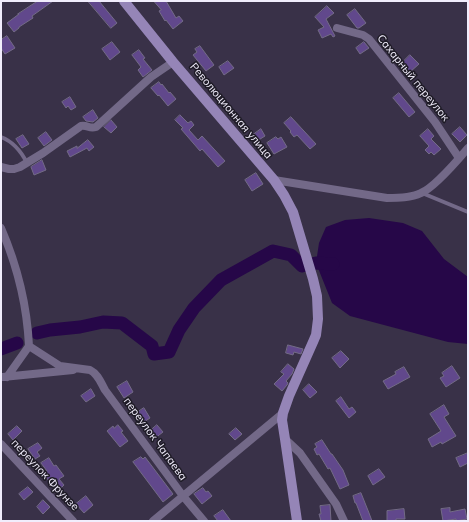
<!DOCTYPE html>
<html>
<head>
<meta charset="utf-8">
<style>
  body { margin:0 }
  #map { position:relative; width:469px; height:522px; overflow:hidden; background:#393148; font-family:Mulish,sans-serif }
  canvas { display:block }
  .frame { position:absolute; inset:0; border:2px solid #f1edfc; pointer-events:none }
</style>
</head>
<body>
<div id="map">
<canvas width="469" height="522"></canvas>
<div class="frame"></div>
</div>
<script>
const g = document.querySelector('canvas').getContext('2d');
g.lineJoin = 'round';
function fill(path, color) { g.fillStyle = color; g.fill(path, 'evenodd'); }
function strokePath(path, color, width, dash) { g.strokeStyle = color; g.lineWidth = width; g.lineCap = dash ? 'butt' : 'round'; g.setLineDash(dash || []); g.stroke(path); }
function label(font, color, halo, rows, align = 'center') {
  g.font = font + ' Mulish,sans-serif'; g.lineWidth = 3; g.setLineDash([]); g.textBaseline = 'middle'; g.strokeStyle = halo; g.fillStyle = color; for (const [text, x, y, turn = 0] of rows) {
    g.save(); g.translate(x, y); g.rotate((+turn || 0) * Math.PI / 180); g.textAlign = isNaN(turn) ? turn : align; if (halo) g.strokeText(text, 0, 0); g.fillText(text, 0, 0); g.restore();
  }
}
const water = new Path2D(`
  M 369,218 L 403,223 L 422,231 L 444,259 L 468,277 L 468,344 L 448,342 L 350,316 L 332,303 L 316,263 L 319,243 L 326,227 L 345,220 Z`);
const river = new Path2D(`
  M 37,333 L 50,330 L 80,327 L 103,322 L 122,323 L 152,346 L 154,354 L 169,352 L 179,330 L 194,308 L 221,280 L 273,251 L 291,255 L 302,266 L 316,263 L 333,264
  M 1,349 L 17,343`);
const building = new Path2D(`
  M 38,1 L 53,1 L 32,16 L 33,18 L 19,27 L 19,28 L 14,32 L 7,23 L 19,14 L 18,14 Z
  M 88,1 L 99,1 L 117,23 L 111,28 Z
  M 154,1 L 166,1 L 176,18 L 179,16 L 183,21 L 173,29 L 166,20 L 165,21 L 159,11 L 161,10 Z
  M 327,6 L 334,13 L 326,19 L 335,36 L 333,37 L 331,34 L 322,38 L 318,30 L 324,27 L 315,17 Z
  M 355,9 L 366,23 L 359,28 L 357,28 L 347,15 Z
  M 7,36 L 15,48 L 5,54 L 1,48 L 1,40 Z
  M 112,42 L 120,52 L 110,60 L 102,49 Z
  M 364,42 L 369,48 L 360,54 L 356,48 Z
  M 200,46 L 214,65 L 206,71 L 193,55 L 197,52 L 195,49 Z
  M 139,50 L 145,58 L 143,59 L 152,70 L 143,77 L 138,70 L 141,67 L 132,55 Z
  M 410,55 L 419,64 L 410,72 L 401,64 Z
  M 228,61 L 234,68 L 224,75 L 219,67 Z
  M 159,82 L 161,85 L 162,84 L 169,93 L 170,92 L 176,99 L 168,106 L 159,95 L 158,96 L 151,88 Z
  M 399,93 L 415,112 L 409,117 L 393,98 Z
  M 70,97 L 76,107 L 71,110 L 68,106 L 66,108 L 62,102 Z
  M 93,110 L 98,118 L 93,122 L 86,121 L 83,117 Z
  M 180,115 L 188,123 L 191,121 L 194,125 L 189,130 L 198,140 L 202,136 L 225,161 L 218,167 L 202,149 L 200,151 L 181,129 L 183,128 L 175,120 Z
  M 291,117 L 316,144 L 310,149 L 297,135 L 294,137 L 290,132 L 291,131 L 284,123 Z
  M 111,120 L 117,127 L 111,133 L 104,127 Z
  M 460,127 L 467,135 L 460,142 L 452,134 Z
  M 261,129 L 265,136 L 257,141 L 253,135 Z
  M 428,129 L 434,136 L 431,139 L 441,149 L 434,155 L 431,152 L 429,154 L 425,150 L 429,146 L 420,136 Z
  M 46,132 L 52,140 L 44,146 L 38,138 Z
  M 23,135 L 29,144 L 22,148 L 16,139 Z
  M 276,137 L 278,139 L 281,137 L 287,147 L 274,154 L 267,143 Z
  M 88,140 L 94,147 L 89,151 L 87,148 L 70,157 L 67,151 L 77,146 L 77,148 Z
  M 42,160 L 46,170 L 34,175 L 31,167 Z
  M 256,173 L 263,184 L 252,191 L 245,180 Z
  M 288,345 L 303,349 L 301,354 L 294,352 L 293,355 L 286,353 Z
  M 341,351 L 349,359 L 340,368 L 332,358 Z
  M 288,364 L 294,369 L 292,374 L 286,381 L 288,383 L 287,385 L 282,391 L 274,384 L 284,374 L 281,372 Z
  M 452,366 L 460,378 L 446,387 L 440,378 L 444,376 L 442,373 Z
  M 404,367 L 410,377 L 388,389 L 383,381 L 396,374 L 395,372 Z
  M 127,381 L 133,392 L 124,398 L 117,387 Z
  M 309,384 L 317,392 L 310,398 L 303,390 Z
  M 91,389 L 95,396 L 86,402 L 81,396 Z
  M 341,397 L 349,409 L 352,407 L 356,412 L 349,418 L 336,401 Z
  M 444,405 L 449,414 L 444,417 L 456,436 L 442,444 L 441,442 L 432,447 L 428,439 L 441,431 L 430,414 Z
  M 144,408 L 150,418 L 141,424 L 135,414 Z
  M 118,425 L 123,431 L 121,432 L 128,441 L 120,447 L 107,431 L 113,426 L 114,428 Z
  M 157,425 L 163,432 L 154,439 L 149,432 Z
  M 17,426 L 22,431 L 13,440 L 8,434 Z
  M 236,428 L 242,434 L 235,440 L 229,434 Z
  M 322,440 L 331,454 L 332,454 L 343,470 L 349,485 L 340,489 L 330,468 L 328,469 L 319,454 L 317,455 L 314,449 L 317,447 L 315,444 Z
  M 38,443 L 42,448 L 37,452 L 40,456 L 35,459 L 28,449 Z
  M 468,453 L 468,463 L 460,467 L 456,458 Z
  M 141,457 L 143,459 L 145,457 L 173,494 L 163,502 L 133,462 Z
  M 49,458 L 54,466 L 56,465 L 64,476 L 59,479 L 64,485 L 59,490 L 53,483 L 51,484 L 44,474 L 47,471 L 41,463 Z
  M 379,469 L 385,477 L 373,485 L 368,476 Z
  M 28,487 L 33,492 L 24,500 L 19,494 Z
  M 203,488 L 206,492 L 208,491 L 212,496 L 202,504 L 194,494 Z
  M 361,493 L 369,513 L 372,521 L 363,521 L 356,503 L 355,503 L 353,496 Z
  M 86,496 L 93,505 L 84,513 L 76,504 Z
  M 43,500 L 50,507 L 43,514 L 37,507 Z
  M 330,505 L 331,521 L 321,521 L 319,514 L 321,514 L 320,506 Z
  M 450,508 L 450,512 L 465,509 L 467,519 L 456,521 L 456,519 L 443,521 L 441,509 Z
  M 404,509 L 405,519 L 396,519 L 396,521 L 387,521 L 387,511 Z
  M 223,510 L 231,521 L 218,521 L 214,516 Z`);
const lane = new Path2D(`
  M 1,137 C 14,142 21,151 27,163
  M 422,193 L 468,212`);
const street = new Path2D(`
  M 337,28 L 363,35 L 369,39 L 435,122 L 459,158
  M 1,167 L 9,169 L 14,169 L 20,167 L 43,153 L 81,126 C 88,125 89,129 96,127 L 151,77 L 173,62
  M 274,180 L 387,198 C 398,198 411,198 421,193 C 435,187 457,161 468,148
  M 1,228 C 17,265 27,305 29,346 L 7,377
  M 29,346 L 60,366 L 90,370 C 98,374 101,383 105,390 L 183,496 L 204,521
  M 3,377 L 73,370
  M 285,439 L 300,453 L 336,504 L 344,521
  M 1,444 L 73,521
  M 153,521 L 283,413`);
const secondary = new Path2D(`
  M 124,1 L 173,62 L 274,180 L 284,195 L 293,212 L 313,279 L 317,296 L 318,319 L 316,335 L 313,342 L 289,396 L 283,413 L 282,420 L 285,439 L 297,521`);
const streetNames = [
  ["Сахарный переулок",413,78,51],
  ["Революционная улица",231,111,50],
  ["переулок Чапаева",155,439,54],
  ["переулок Фрунзе",45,475,47]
];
fill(water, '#260748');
strokePath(river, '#260748', 13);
fill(building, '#61488c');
strokePath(building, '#736b86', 1);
strokePath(lane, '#736988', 4);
strokePath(street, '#736988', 8);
strokePath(secondary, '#9585b7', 10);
label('11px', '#f1edfc', '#1e1b26', streetNames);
</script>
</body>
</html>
